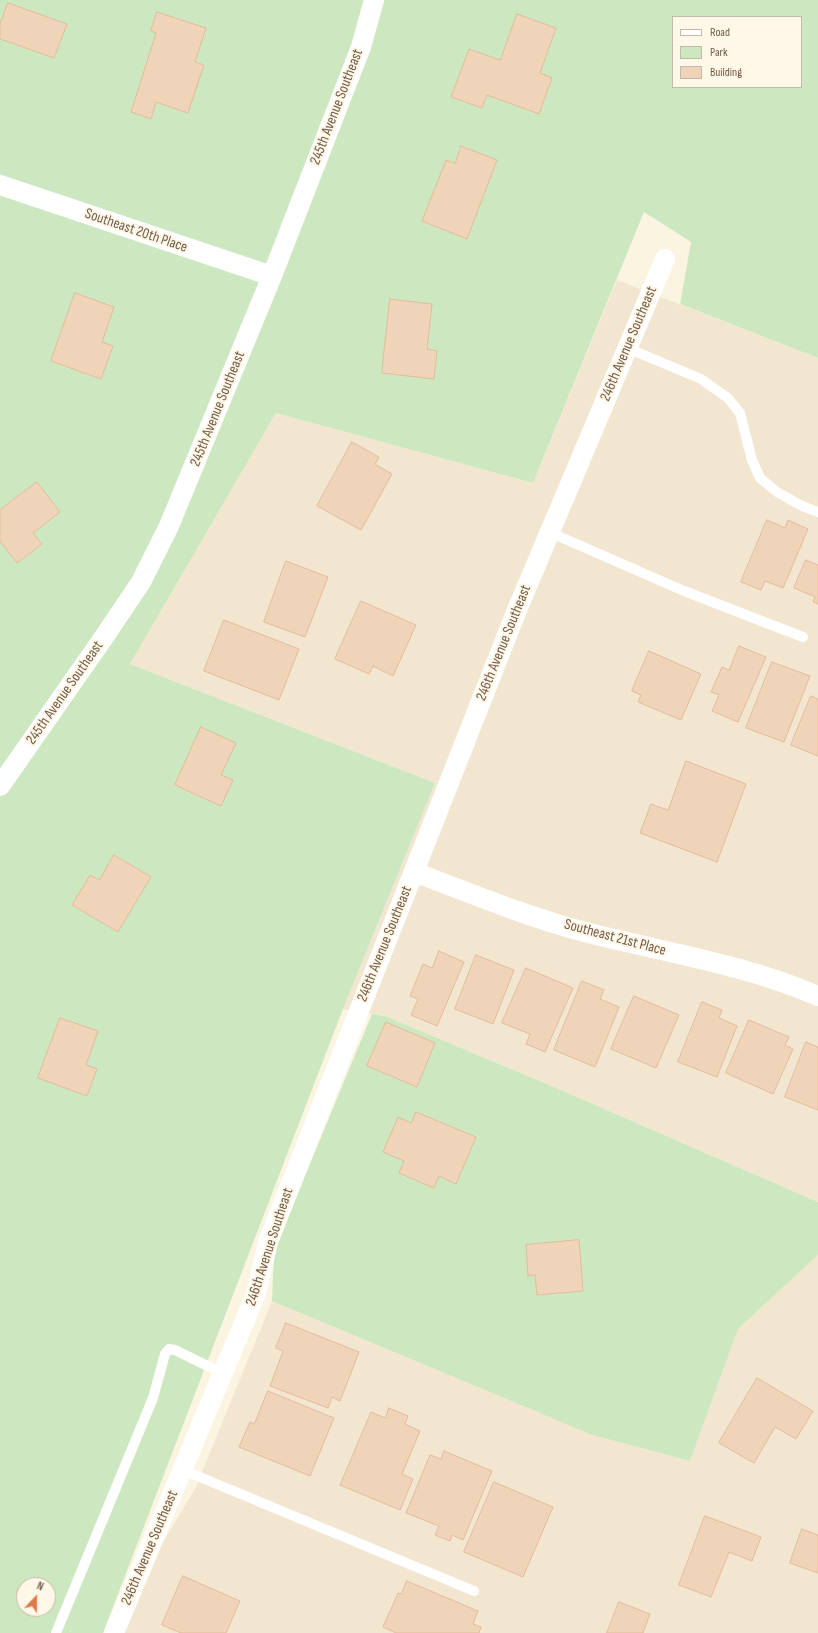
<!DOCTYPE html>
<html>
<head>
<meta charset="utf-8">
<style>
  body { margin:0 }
  #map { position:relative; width:818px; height:1633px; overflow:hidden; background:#fbf4e1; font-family:"Sofia Sans Condensed",sans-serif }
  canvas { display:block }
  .legend { position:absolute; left:672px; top:16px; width:130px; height:72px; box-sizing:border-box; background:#fff7e7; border:1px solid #c7b9a8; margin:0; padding:5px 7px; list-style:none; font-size:12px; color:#725b49 }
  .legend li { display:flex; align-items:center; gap:8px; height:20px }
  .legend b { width:20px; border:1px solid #c7b9a8 }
  .north { position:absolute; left:16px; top:1577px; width:40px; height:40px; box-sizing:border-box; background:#fff7e7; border:1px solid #c7b9a8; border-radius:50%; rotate:22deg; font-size:11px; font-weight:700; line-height:16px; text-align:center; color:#725b49 }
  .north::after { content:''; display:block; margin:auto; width:14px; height:18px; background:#e37949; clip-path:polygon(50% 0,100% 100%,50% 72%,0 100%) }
</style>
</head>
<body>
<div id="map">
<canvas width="818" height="1633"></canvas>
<ul class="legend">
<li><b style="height:5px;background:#fff"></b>Road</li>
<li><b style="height:11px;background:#cde8c1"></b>Park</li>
<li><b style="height:11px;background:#f0d4ba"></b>Building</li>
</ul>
<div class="north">N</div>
</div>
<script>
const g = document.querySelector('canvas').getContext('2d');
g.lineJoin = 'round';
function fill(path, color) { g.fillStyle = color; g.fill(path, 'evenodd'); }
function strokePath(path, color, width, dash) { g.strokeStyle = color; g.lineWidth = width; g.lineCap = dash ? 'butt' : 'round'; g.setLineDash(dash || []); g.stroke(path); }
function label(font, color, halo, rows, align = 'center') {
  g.font = font + ' "Sofia Sans Condensed",sans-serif'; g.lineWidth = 4; g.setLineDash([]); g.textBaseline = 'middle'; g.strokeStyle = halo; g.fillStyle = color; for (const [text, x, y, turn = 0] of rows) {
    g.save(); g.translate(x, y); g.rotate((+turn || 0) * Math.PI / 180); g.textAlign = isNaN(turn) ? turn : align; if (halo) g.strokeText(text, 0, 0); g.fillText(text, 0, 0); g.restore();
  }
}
const residential = new Path2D(`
  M 617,280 L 818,358 L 818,1202 L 547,1084 L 385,1016 L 343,1009 L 435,783 L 130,664 L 276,413 L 533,483 Z
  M 818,1255 L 818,1633 L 124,1633 L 162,1544 L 195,1489 L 272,1301 L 592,1435 L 690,1461 L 738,1329 Z`);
const green = new Path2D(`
  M 0,0 L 818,0 L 818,358 L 680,304 L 691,242 L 644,212 L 533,483 L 276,413 L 130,664 L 435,783 L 343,1009 L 103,1633 L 0,1633 ZM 673,17 L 801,17 L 801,87 L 673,87 ZM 24,1585 L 48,1585 L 48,1609 L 24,1609 Z
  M 372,1014 L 385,1016 L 547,1084 L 818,1202 L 818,1255 L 738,1329 L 690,1461 L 592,1435 L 272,1301 L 274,1251 Z`);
const building = new Path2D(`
  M 8,3 L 67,24 L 54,58 L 0,39 L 0,24 Z
  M 157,12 L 206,28 L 195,62 L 204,65 L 188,113 L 156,102 L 151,119 L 131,112 L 156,33 L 151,31 Z
  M 517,14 L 556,28 L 540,73 L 552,78 L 539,114 L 487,95 L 482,108 L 451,97 L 469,49 L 500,60 Z
  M 461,146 L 497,160 L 467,239 L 422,221 L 446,160 L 455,163 Z
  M 75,293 L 114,307 L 102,342 L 113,346 L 101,379 L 51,361 Z
  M 390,299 L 432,304 L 427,349 L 437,351 L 434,379 L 382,373 Z
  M 352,442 L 379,457 L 375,464 L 392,474 L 361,530 L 317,506 Z
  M 37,482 L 60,512 L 33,533 L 42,544 L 17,563 L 0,541 L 0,510 Z
  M 767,520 L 785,528 L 788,520 L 808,529 L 783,588 L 765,581 L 761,590 L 741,582 Z
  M 806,560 L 818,565 L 818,604 L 813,602 L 815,597 L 794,588 Z
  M 286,561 L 328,577 L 305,637 L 264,622 Z
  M 361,601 L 416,625 L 393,676 L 373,666 L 369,674 L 335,659 Z
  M 224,620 L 299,649 L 279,700 L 204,671 Z
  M 739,646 L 766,657 L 738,722 L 712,711 L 719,695 L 711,692 L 722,667 L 729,670 Z
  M 649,651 L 701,674 L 681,720 L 638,702 L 641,695 L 632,691 Z
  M 772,662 L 810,676 L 784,742 L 746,728 Z
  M 811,696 L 818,699 L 818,756 L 791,745 Z
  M 201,727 L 236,743 L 221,775 L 233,780 L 221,806 L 175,785 Z
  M 686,761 L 746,784 L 717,862 L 640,833 L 651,804 L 668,810 Z
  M 114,855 L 151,877 L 118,932 L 72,905 L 90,875 L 99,880 Z
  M 439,951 L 464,962 L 437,1026 L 411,1015 L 418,999 L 410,996 L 423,964 L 432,968 Z
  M 476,955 L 514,970 L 493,1024 L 455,1009 Z
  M 526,968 L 573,988 L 545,1052 L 526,1044 L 530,1034 L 502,1023 Z
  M 582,981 L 604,990 L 600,999 L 619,1007 L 595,1067 L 554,1050 Z
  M 634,996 L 679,1015 L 656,1068 L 611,1049 Z
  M 702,1002 L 722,1010 L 719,1018 L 737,1026 L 717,1077 L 678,1062 Z
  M 60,1018 L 98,1031 L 86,1065 L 97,1069 L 87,1096 L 38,1078 Z
  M 749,1020 L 789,1037 L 785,1045 L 793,1049 L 773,1094 L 726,1073 Z
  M 386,1022 L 435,1043 L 417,1087 L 367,1066 Z
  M 806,1042 L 818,1047 L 818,1110 L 785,1097 Z
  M 416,1112 L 476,1137 L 456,1184 L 439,1176 L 434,1188 L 399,1173 L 404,1161 L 383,1152 L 398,1117 L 411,1123 Z
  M 579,1240 L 583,1291 L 537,1295 L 535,1275 L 528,1276 L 526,1245 Z
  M 286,1323 L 359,1352 L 340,1401 L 332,1397 L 328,1408 L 270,1386 L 283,1351 L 276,1348 Z
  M 757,1378 L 813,1411 L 796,1439 L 775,1427 L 754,1463 L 719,1443 Z
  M 268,1391 L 334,1418 L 310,1476 L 239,1447 L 250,1422 L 254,1424 Z
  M 389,1408 L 408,1416 L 405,1424 L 420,1431 L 402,1474 L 413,1479 L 400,1510 L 340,1485 L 371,1412 L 385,1418 Z
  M 444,1451 L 492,1471 L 463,1540 L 452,1535 L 450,1541 L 435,1535 L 439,1526 L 406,1513 L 430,1455 L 441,1459 Z
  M 494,1482 L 553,1507 L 523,1577 L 464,1552 Z
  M 705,1516 L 761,1537 L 752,1561 L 729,1552 L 711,1597 L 679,1585 Z
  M 802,1529 L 818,1535 L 818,1573 L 790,1563 Z
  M 183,1576 L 240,1601 L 226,1633 L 181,1633 L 162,1625 Z
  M 407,1581 L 478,1611 L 473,1624 L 481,1627 L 479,1633 L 396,1633 L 383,1627 L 398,1593 L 401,1594 Z
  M 619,1602 L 650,1614 L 643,1633 L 607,1633 Z`);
const service = new Path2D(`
  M 627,348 L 701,379 L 728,398 L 740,413 L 752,460 L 760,478 L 777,492 L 802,506 L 818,512
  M 549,532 L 684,591 L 803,637
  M 183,1470 L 474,1591
  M 56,1633 L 153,1398 L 165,1354 L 169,1349 L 175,1350 L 222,1373`);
const minor = new Path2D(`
  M 0,185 L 272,276
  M 0,786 L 104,637 L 141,582 L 169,526 L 272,276 L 361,47 L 374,0
  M 414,872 C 470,893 527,917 585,932 C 663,952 744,964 818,996
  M 114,1633 L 256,1294 L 268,1242 L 517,610 L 665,259`);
const streetNames = [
  ["245th Avenue Southeast",337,107,-69],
  ["Southeast 20th Place",136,231,19],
  ["246th Avenue Southeast",629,344,-67],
  ["245th Avenue Southeast",218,409,-68],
  ["246th Avenue Southeast",504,643,-68],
  ["245th Avenue Southeast",65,693,-55],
  ["Southeast 21st Place",615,938,15],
  ["246th Avenue Southeast",385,944,-68],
  ["246th Avenue Southeast",270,1247,-72],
  ["246th Avenue Southeast",150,1548,-67]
];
fill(residential, '#f3e6d0');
fill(green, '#cde8c1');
fill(building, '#f0d4ba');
strokePath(building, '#e2bc9b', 1);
strokePath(service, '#fff', 10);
strokePath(minor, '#fff', 20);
label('15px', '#725b49', '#fff7e7', streetNames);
</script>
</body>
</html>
